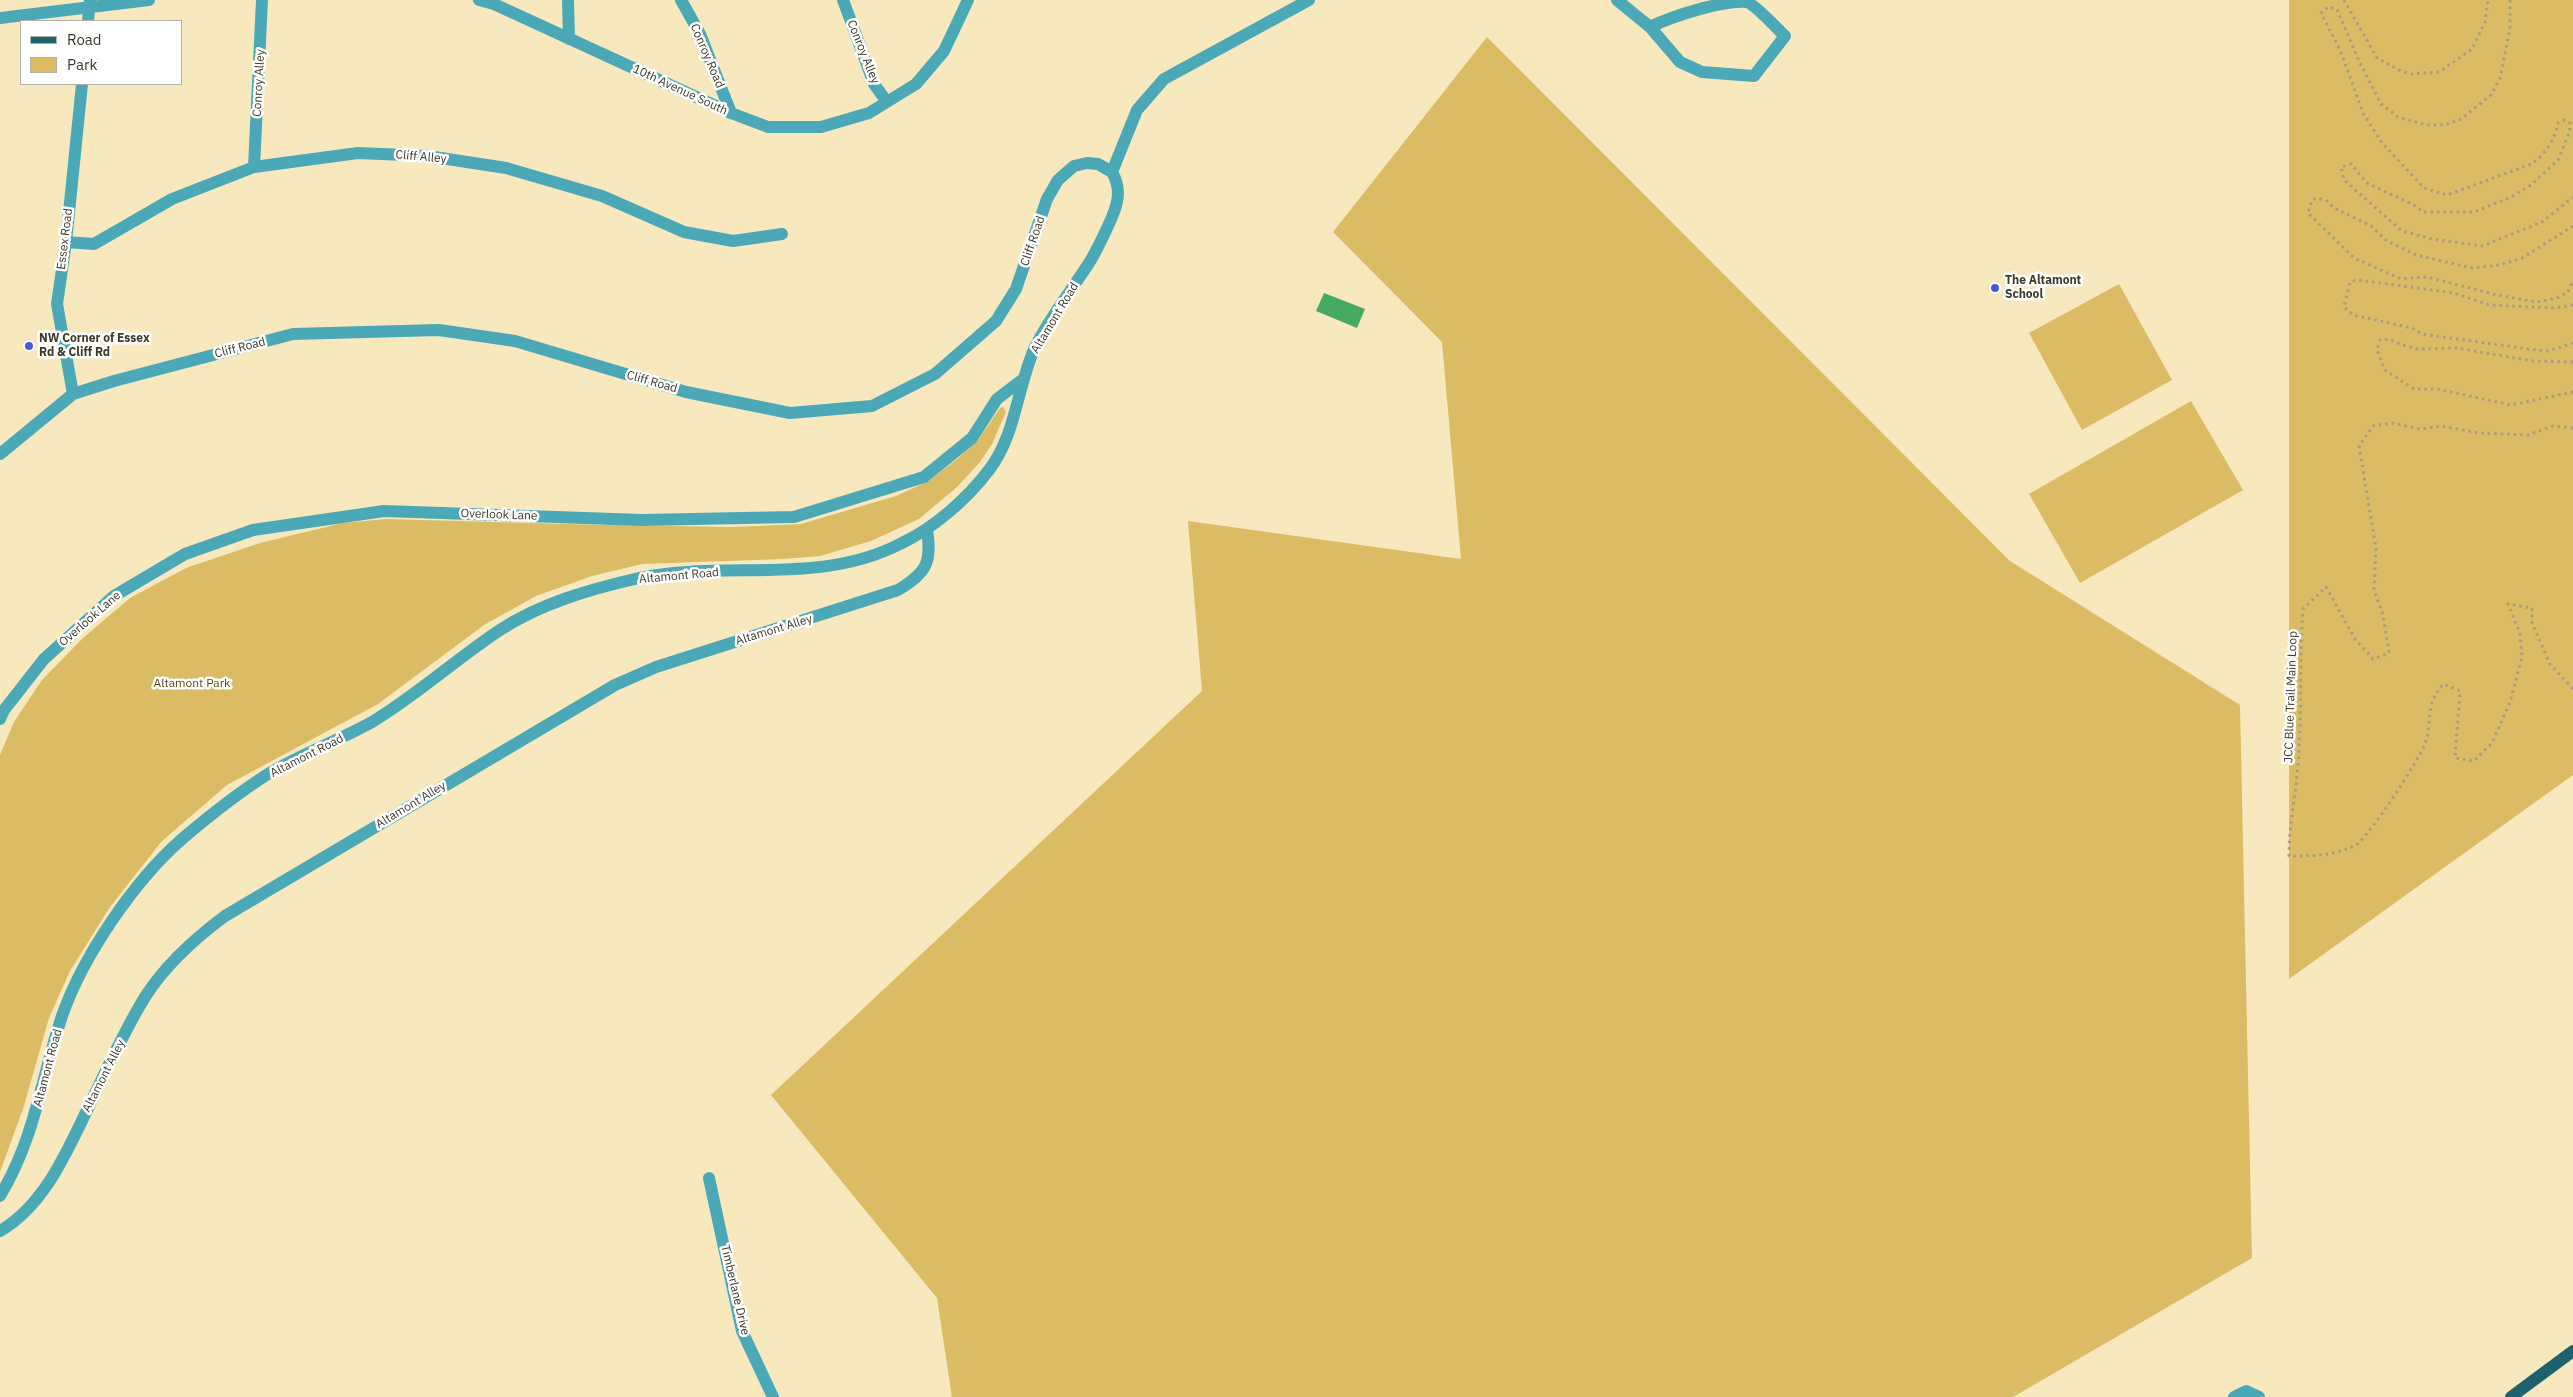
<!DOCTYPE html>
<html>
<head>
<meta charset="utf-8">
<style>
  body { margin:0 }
  #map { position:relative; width:2573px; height:1397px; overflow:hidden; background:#f7e8be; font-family:"IBM Plex Sans",sans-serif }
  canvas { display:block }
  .legend { position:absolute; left:20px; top:20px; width:162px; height:65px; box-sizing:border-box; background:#fff; border:1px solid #b2afa9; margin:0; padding:6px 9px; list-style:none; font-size:15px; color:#3e3827 }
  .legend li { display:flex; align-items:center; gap:10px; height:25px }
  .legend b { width:25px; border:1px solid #b2afa9 }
</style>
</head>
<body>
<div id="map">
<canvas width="2573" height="1397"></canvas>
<ul class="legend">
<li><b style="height:6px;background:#1e626d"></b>Road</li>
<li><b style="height:14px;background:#dbbc64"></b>Park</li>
</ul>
</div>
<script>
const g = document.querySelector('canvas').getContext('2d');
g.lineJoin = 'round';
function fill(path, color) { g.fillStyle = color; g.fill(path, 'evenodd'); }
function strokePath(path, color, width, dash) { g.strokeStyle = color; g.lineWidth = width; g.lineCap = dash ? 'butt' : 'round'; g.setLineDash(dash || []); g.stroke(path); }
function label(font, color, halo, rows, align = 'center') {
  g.font = font + ' "IBM Plex Sans",sans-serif'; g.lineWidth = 5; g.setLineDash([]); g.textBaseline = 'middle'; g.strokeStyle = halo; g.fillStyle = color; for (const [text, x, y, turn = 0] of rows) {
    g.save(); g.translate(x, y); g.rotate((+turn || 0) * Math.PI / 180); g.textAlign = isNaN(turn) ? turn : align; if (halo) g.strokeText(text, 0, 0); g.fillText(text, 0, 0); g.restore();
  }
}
const green = new Path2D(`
  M 2289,0 L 2573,0 L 2573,775 L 2289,979 Z
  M 1487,37 L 2010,561 L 2240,705 L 2252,1258 L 2013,1397 L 952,1397 L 937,1298 L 771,1095 L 1202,691 L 1188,521 L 1461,559 L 1442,342 L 1333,232 Z
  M 2119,284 L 2172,380 L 2082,430 L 2029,333 Z
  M 2191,401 L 2243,490 L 2080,583 L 2029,494 Z
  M 1003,407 L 1006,412 L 992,444 L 980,462 L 957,487 L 919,519 L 871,541 L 820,556 L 783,559 L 642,564 L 592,576 L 536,596 L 484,625 L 378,704 L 227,785 L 162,841 L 110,907 L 70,971 L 49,1018 L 23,1109 L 0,1172 L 0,755 L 14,722 L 42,680 L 82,639 L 130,598 L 186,568 L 260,543 L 343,523 L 386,519 L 603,525 L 733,527 L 801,524 L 896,496 L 929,481 L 957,459 L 978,440 L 1000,408 Z`);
const water = new Path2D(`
  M 1324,293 L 1365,309 L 1357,328 L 1316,311 Z`);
const path = new Path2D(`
  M 2344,0 L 2377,58 L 2401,71 L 2411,74 L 2439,72 L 2472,49 L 2485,22 L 2488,0
  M 2510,0 L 2510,29 L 2500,78 L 2491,95 L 2461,119 L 2445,125 L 2427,125 L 2398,117 L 2381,104 L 2358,59 L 2337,9 L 2328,7 L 2321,13 L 2341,52 L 2363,113 L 2382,143 L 2424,188 L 2447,195 L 2529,165 C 2544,157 2555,140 2558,123 L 2563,120 L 2570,123 L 2570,131 L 2558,160 L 2545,172 L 2531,185 L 2511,197 L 2474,212 L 2423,212 L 2414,205 L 2367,183 L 2351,164 L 2341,167 L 2344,180 L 2402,231 L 2432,239 L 2482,246 L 2542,222 L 2573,197
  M 2573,226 L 2522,258 L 2499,265 L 2472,268 L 2416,255 L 2387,241 L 2371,226 L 2334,208 L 2327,201 L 2317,198 L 2312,200 L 2308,213 L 2354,258 L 2401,279 L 2427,277 L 2497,295 L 2537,302 L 2557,298 L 2568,292 L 2573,281
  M 2573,305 L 2554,308 L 2489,305 L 2454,293 L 2359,280 L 2350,282 L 2344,307 L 2353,315 L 2412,328 L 2422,334 L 2528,349 L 2548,351 L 2573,343
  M 2573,362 L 2533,361 L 2456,348 L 2418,349 L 2402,345 L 2389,339 L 2380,340 L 2377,350 L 2385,370 L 2414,389 L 2437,389 L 2511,405 L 2573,392
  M 2573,428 L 2553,426 L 2528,435 L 2479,433 L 2441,426 L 2420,429 L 2392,423 L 2373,426 L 2359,446 L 2376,549 L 2374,590 L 2383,615 L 2389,653 L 2373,659 L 2355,639 L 2326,587 L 2303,609 C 2299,661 2302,712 2298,764 C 2296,795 2289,824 2289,856 C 2313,856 2334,856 2356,845 C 2368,838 2419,760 2425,744 C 2434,720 2423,708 2443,684 L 2460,691 L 2455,758 L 2474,761 L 2492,743 L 2510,702 L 2522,657 L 2520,633 L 2508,604 L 2532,608 L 2532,623 L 2550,664 L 2573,689`);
const minor = new Path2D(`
  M 479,0 L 494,4 L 731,113 L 768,127 L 821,127 L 869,113 L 916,84 L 944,51 L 968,0
  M 568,0 L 569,39
  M 681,0 L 700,34 L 731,113
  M 843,0 L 874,84 L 887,102
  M 1617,0 L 1650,27 L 1680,62 L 1702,72 L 1754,76 L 1785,36 C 1776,28 1757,6 1747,2 C 1722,0 1673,16 1650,27
  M 0,18 L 149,0
  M 88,21 L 90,0
  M 254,167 L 262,0
  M 66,242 L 94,244 L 172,199 L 254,167 L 358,153 L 428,156 L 506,168 L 602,196 L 684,232 L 733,241 L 782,234
  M 73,394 L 57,304 L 66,242 L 82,84
  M 0,454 L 73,394 L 114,381 L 293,334 L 439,330 L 515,341 L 686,392 L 790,413 L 872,406 L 935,374 L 996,321 L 1016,289 L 1047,199 L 1058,180 L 1074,166 L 1087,163 L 1098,164 L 1112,172
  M 0,719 L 4,710 L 44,659 L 114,596 L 185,554 L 253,530 L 384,511 L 642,520 L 794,517 L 924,477 L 972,438 L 997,399 L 1022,380
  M 709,1178 L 742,1331 L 773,1397
  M 0,1196 C 35,1138 41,1079 62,1016 C 83,956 134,881 182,839 C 209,816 238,793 268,774 C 301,754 338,741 372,722 C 417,695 456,659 500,630 C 541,603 591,589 639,578 C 726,560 818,586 900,544 C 934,528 966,500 989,470 C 1016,435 1017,387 1035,347 C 1050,317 1071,291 1089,263 C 1096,252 1102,239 1108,226 C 1117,207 1123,191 1112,172 L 1137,110 L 1164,79 L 1309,0
  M 0,1231 C 45,1205 67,1151 89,1106 C 107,1069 124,1031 145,997 C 166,964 194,939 225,916 L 615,685 L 656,667 L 898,590 C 927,572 932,563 927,529
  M 2234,1397 L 2246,1391 L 2259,1397`);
const major = new Path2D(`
  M 2511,1397 L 2573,1351`);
const markers = [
  [1995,288,5,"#455dd1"],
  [29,346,5,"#455dd1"]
];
const streetNames = [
  ["Conroy Alley",863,52,68],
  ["Conroy Road",707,56,67],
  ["Conroy Alley",259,83,-87],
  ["10th Avenue South",680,90,25],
  ["Cliff Alley",421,157,5],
  ["Essex Road",65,239,-83],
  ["Cliff Road",1033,241,-71],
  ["Altamont Road",1055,318,-59],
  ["Cliff Road",240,348,-14],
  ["Cliff Road",652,382,16],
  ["Overlook Lane",499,515,2],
  ["Altamont Road",679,576,-5],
  ["Overlook Lane",90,619,-41],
  ["Altamont Alley",774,630,-17],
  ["JCC Blue Trail Main Loop",2291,697,-88],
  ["Altamont Road",307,756,-27],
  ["Altamont Alley",411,805,-31],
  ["Altamont Road",48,1068,-75],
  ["Altamont Alley",104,1076,-63],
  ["Timberlane Drive",735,1290,77]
];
const poiNames = [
  ["The Altamont",2005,281],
  ["School",2005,295],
  ["NW Corner of Essex",39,339],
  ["Rd & Cliff Rd",39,353]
];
const parkNames = [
  ["Altamont Park",192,684]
];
fill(green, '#dbbc64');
fill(water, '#47aa63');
strokePath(path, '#a79c7c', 3, [2.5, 4]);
strokePath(minor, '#4ba8b7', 12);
strokePath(major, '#1e626d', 12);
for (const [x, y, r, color] of markers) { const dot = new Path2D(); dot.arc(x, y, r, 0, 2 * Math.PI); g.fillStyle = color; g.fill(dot); strokePath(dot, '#fff', 2); }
label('12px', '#3e3827', '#fff', streetNames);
label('bold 12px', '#3e3827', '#fff', poiNames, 'left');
label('12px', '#5a4a1b', '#fff', parkNames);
</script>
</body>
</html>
